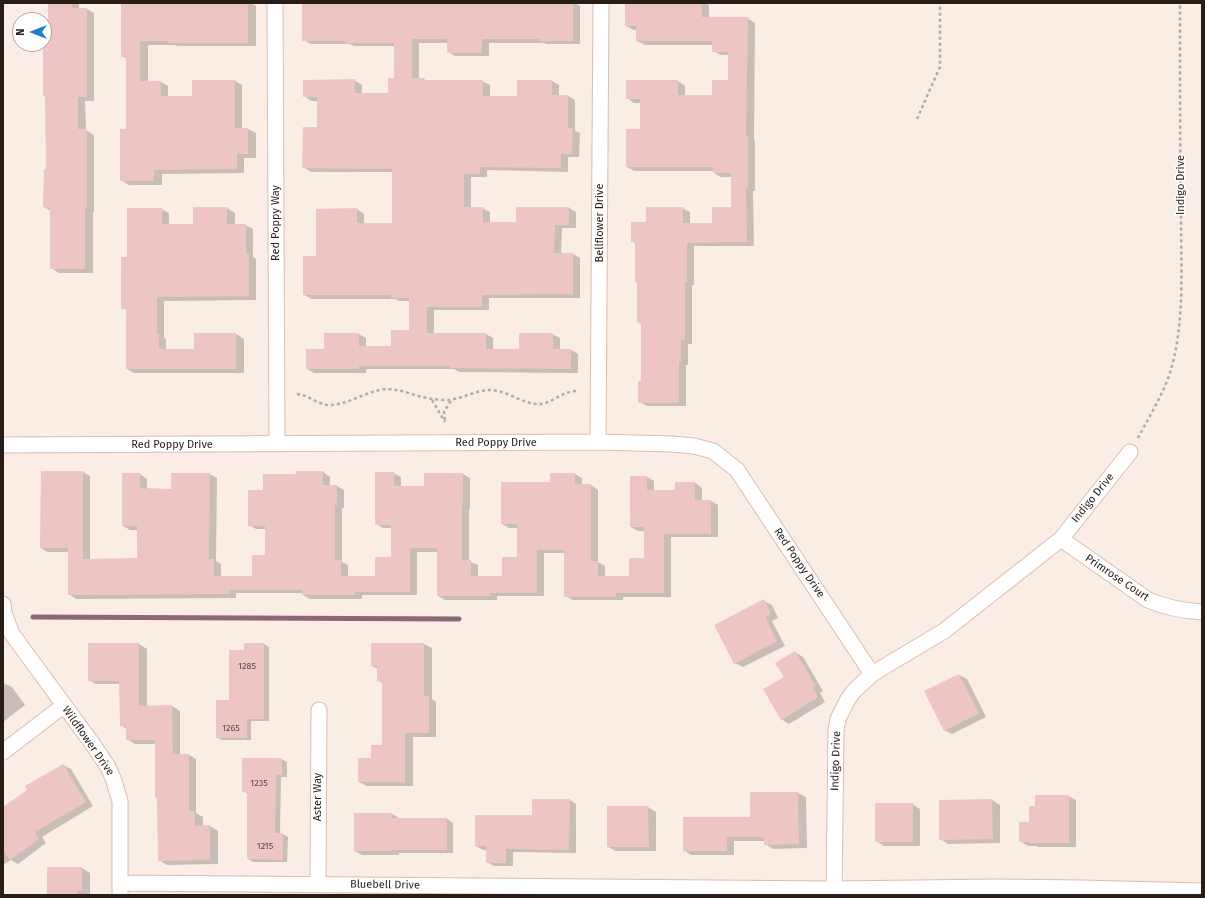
<!DOCTYPE html>
<html>
<head>
<meta charset="utf-8">
<style>
  body { margin:0 }
  #map { position:relative; width:1205px; height:898px; overflow:hidden; background:#faede5; font-family:"Fira Sans",sans-serif }
  canvas { display:block }
  .frame { position:absolute; inset:0; border:4px solid #291e17; pointer-events:none }
  .north { position:absolute; left:12px; top:12px; width:40px; height:40px; box-sizing:border-box; background:#fff; border:1px solid #a9a5a2; border-radius:50%; rotate:270deg; font-size:11px; font-weight:700; line-height:16px; text-align:center; color:#291e17 }
  .north::after { content:''; display:block; margin:auto; width:14px; height:18px; background:#1f7fcb; clip-path:polygon(50% 0,100% 100%,50% 72%,0 100%) }
</style>
</head>
<body>
<div id="map">
<canvas width="1205" height="898"></canvas>
<div class="frame"></div>
<div class="north">N</div>
</div>
<script>
const g = document.querySelector('canvas').getContext('2d');
g.lineJoin = 'round';
function fill(path, color) { g.fillStyle = color; g.fill(path, 'evenodd'); }
function strokePath(path, color, width, dash) { g.strokeStyle = color; g.lineWidth = width; g.lineCap = dash ? 'butt' : 'round'; g.setLineDash(dash || []); g.stroke(path); }
function label(font, color, halo, rows, align = 'center') {
  g.font = font + ' "Fira Sans",sans-serif'; g.lineWidth = 3; g.setLineDash([]); g.textBaseline = 'middle'; g.strokeStyle = halo; g.fillStyle = color; for (const [text, x, y, turn = 0] of rows) {
    g.save(); g.translate(x, y); g.rotate((+turn || 0) * Math.PI / 180); g.textAlign = isNaN(turn) ? turn : align; if (halo) g.strokeText(text, 0, 0); g.fillText(text, 0, 0); g.restore();
  }
}
const shadow = new Path2D(`
  M 49,3 L 79,3 L 79,9 L 87,9 L 94,13 L 94,101 L 85,101 L 86,130 L 94,135 L 94,212 L 93,212 L 93,273 L 59,273 L 51,268 L 51,211 L 44,207 L 47,170 L 46,97 L 44,96 L 44,47 L 41,44 L 44,44 L 44,20 L 40,20 L 49,20 Z
  M 170,3 L 250,3 L 256,6 L 256,46 L 177,46 L 175,45 L 148,45 L 148,82 L 161,82 L 168,86 L 168,97 L 193,97 L 235,81 L 242,85 L 242,129 L 248,129 L 256,133 L 256,158 L 244,158 L 244,173 L 162,174 L 162,185 L 129,185 L 121,180 L 127,130 L 127,59 L 122,56 L 170,5 Z
  M 346,3 L 575,3 L 580,6 L 580,44 L 547,44 L 544,43 L 489,43 L 489,56 L 455,56 L 448,52 L 448,43 L 419,43 L 419,79 L 424,79 L 427,81 L 482,81 L 490,85 L 490,97 L 518,97 L 552,81 L 559,85 L 559,96 L 568,96 L 575,100 L 575,131 L 580,133 L 579,157 L 568,157 L 568,172 L 487,170 L 487,177 L 471,177 L 471,208 L 482,208 L 490,212 L 490,223 L 517,223 L 569,208 L 576,212 L 576,228 L 562,228 L 561,254 L 573,254 L 580,258 L 580,298 L 489,298 L 489,310 L 434,310 L 434,334 L 486,334 L 493,338 L 493,350 L 520,350 L 552,334 L 560,338 L 560,350 L 571,350 L 578,354 L 578,373 L 459,372 L 454,369 L 366,369 L 366,373 L 314,373 L 307,369 L 325,350 L 359,334 L 366,338 L 366,347 L 392,347 L 410,331 L 410,301 L 399,301 L 395,299 L 312,299 L 304,295 L 317,257 L 357,209 L 364,214 L 364,224 L 393,224 L 393,172 L 311,172 L 303,167 L 318,128 L 318,101 L 311,101 L 304,96 L 354,80 L 362,85 L 362,94 L 389,94 L 395,79 L 395,46 L 354,46 L 350,44 L 311,44 L 303,40 Z
  M 626,3 L 705,3 L 709,5 L 709,18 L 747,18 L 755,23 L 754,140 L 755,141 L 755,191 L 753,191 L 754,246 L 694,246 L 694,285 L 692,285 L 692,344 L 688,344 L 688,365 L 686,365 L 686,406 L 647,406 L 639,402 L 642,382 L 642,324 L 638,322 L 638,282 L 636,244 L 632,241 L 647,223 L 682,208 L 690,212 L 690,224 L 713,224 L 732,208 L 732,177 L 721,177 L 714,173 L 714,171 L 634,171 L 627,167 L 641,130 L 641,103 L 634,103 L 627,98 L 678,81 L 685,86 L 685,96 L 713,96 L 729,81 L 729,55 L 721,55 L 713,51 L 713,45 L 645,45 L 637,41 L 637,30 L 634,30 L 626,26 Z
  M 227,208 L 235,213 L 235,225 L 245,225 L 253,229 L 253,257 L 256,259 L 256,300 L 164,301 L 164,338 L 166,339 L 166,350 L 195,350 L 236,334 L 244,339 L 244,373 L 134,373 L 127,369 L 127,310 L 122,308 L 128,258 L 161,209 L 169,213 L 169,225 L 194,225 Z
  M 42,472 L 83,472 L 90,476 L 90,560 L 138,559 L 138,530 L 130,530 L 123,526 L 123,474 L 140,474 L 147,479 L 147,490 L 172,490 L 209,474 L 217,478 L 216,561 L 221,564 L 221,577 L 253,577 L 266,556 L 266,529 L 256,529 L 249,525 L 264,491 L 297,475 L 323,472 L 330,477 L 330,486 L 337,486 L 344,490 L 344,508 L 342,508 L 342,562 L 348,565 L 348,577 L 376,577 L 392,558 L 392,528 L 383,528 L 376,524 L 393,473 L 401,477 L 401,487 L 425,487 L 425,474 L 463,474 L 470,478 L 470,509 L 469,509 L 469,561 L 478,565 L 478,577 L 503,577 L 518,558 L 518,528 L 509,528 L 502,524 L 551,483 L 575,474 L 582,478 L 582,485 L 591,485 L 598,490 L 598,562 L 605,566 L 605,577 L 630,577 L 645,559 L 645,531 L 638,531 L 631,527 L 647,477 L 654,481 L 654,491 L 676,491 L 695,483 L 702,488 L 702,501 L 711,501 L 718,505 L 718,537 L 671,537 L 671,597 L 623,597 L 623,600 L 573,600 L 565,596 L 565,553 L 544,553 L 544,596 L 497,596 L 497,600 L 445,600 L 438,596 L 438,552 L 417,552 L 417,595 L 362,595 L 362,599 L 310,599 L 303,595 L 303,593 L 236,593 L 236,598 L 76,599 L 69,594 L 69,552 L 48,552 L 41,548 Z
  M 764,601 L 772,605 L 778,618 L 772,621 L 785,646 L 743,667 L 735,663 Z
  M 139,644 L 147,649 L 147,706 L 172,706 L 180,711 L 180,755 L 189,755 L 196,759 L 196,813 L 203,817 L 203,827 L 210,826 L 218,831 L 218,864 L 167,865 L 159,860 L 156,744 L 135,744 L 127,739 L 127,729 L 121,725 L 120,684 L 96,684 L 89,680 Z
  M 245,644 L 264,644 L 269,647 L 269,721 L 251,721 L 251,740 L 222,740 L 217,737 L 230,701 L 245,651 Z
  M 424,644 L 432,648 L 432,699 L 436,702 L 436,737 L 413,737 L 413,786 L 367,786 L 359,782 L 372,759 L 383,746 L 383,683 L 378,681 L 378,669 L 372,666 Z
  M 795,652 L 803,657 L 823,691 L 820,693 L 825,702 L 789,724 L 781,719 L 785,677 Z
  M 959,675 L 967,679 L 986,717 L 952,734 L 944,730 Z
  M 3,683 L 12,687 L 25,705 L 3,722 Z
  M 281,759 L 287,762 L 287,777 L 281,777 L 280,834 L 283,834 L 288,837 L 287,862 L 253,862 L 248,859 L 248,794 L 243,791 Z
  M 63,765 L 71,769 L 93,806 L 42,837 L 46,843 L 18,864 L 11,860 L 3,865 L 3,808 Z
  M 751,793 L 798,793 L 806,797 L 807,848 L 773,849 L 765,844 L 765,841 L 734,841 L 734,855 L 691,855 L 684,850 L 751,818 Z
  M 1068,796 L 1076,800 L 1076,847 L 1038,847 L 1036,846 L 1028,846 L 1020,841 Z
  M 570,800 L 576,804 L 576,853 L 513,852 L 513,866 L 494,866 L 487,862 L 487,850 L 483,850 L 476,846 L 533,816 Z
  M 992,800 L 1000,805 L 1000,843 L 948,844 L 940,839 L 940,801 Z
  M 912,804 L 920,809 L 920,846 L 884,846 L 876,841 Z
  M 608,807 L 648,807 L 656,812 L 656,851 L 616,851 L 608,847 Z
  M 355,814 L 392,814 L 399,818 L 399,819 L 447,819 L 453,823 L 453,853 L 399,853 L 399,855 L 362,855 L 355,851 Z
  M 82,868 L 90,873 L 90,895 L 48,895 Z`);
const stream = new Path2D(`
  M 33,617 L 459,619`);
const building = new Path2D(`
  M 48,3 L 72,3 L 72,8 L 87,8 L 87,97 L 78,97 L 78,129 L 87,129 L 87,208 L 85,208 L 85,269 L 50,269 L 50,208 L 43,207 L 44,169 L 46,169 L 45,96 L 43,96 L 43,45 L 40,45 L 40,44 L 44,44 L 44,20 L 39,20 L 39,19 L 48,19 Z
  M 169,3 L 248,3 L 248,43 L 168,43 L 169,41 L 140,41 L 140,81 L 161,81 L 161,96 L 192,96 L 192,80 L 235,80 L 235,128 L 248,128 L 248,154 L 237,154 L 237,169 L 154,170 L 154,181 L 120,181 L 120,129 L 126,129 L 126,57 L 121,57 L 121,4 L 169,4 Z
  M 302,3 L 573,3 L 573,41 L 539,41 L 539,39 L 482,39 L 482,53 L 447,53 L 447,39 L 412,39 L 412,78 L 424,78 L 424,80 L 483,80 L 483,96 L 517,96 L 517,80 L 552,80 L 552,95 L 568,95 L 568,128 L 573,128 L 572,154 L 561,154 L 561,168 L 480,167 L 480,174 L 464,174 L 464,207 L 483,207 L 483,222 L 516,222 L 516,207 L 569,207 L 569,225 L 555,225 L 554,253 L 573,253 L 573,294 L 482,295 L 482,307 L 427,307 L 427,333 L 486,333 L 486,349 L 519,349 L 519,333 L 553,333 L 553,349 L 571,349 L 571,369 L 450,368 L 450,366 L 359,366 L 359,369 L 306,369 L 306,349 L 324,349 L 324,333 L 359,333 L 359,346 L 391,346 L 391,330 L 409,330 L 409,298 L 391,298 L 391,295 L 303,295 L 303,256 L 316,256 L 316,209 L 357,208 L 357,223 L 392,223 L 392,169 L 302,168 L 303,127 L 317,127 L 317,97 L 303,97 L 303,80 L 355,79 L 355,93 L 388,93 L 388,78 L 394,78 L 394,43 L 345,43 L 345,41 L 302,41 Z
  M 625,3 L 702,3 L 702,17 L 748,17 L 746,136 L 748,136 L 748,188 L 746,188 L 747,242 L 687,243 L 687,282 L 685,282 L 685,340 L 681,340 L 681,362 L 679,362 L 679,403 L 638,403 L 638,381 L 641,381 L 641,322 L 637,322 L 637,282 L 635,282 L 635,242 L 631,242 L 631,222 L 646,222 L 646,207 L 683,207 L 683,223 L 712,223 L 712,207 L 731,207 L 731,173 L 713,173 L 713,167 L 626,167 L 626,129 L 640,129 L 640,99 L 626,99 L 626,80 L 678,80 L 678,95 L 712,95 L 712,80 L 728,80 L 728,52 L 712,52 L 712,41 L 636,41 L 636,26 L 625,26 Z
  M 193,207 L 227,207 L 227,224 L 246,224 L 246,253 L 249,253 L 249,296 L 157,297 L 157,334 L 159,334 L 159,349 L 194,349 L 194,333 L 236,333 L 236,369 L 126,369 L 126,309 L 121,309 L 121,257 L 127,257 L 127,208 L 162,208 L 162,224 L 193,224 Z
  M 41,471 L 83,471 L 83,559 L 137,558 L 137,526 L 122,526 L 122,473 L 140,473 L 140,488 L 171,489 L 171,473 L 210,473 L 209,559 L 214,559 L 214,576 L 252,576 L 252,555 L 265,555 L 265,526 L 248,526 L 248,490 L 263,490 L 263,474 L 296,474 L 296,471 L 323,471 L 323,485 L 337,485 L 337,505 L 335,505 L 335,560 L 341,560 L 341,576 L 375,576 L 375,557 L 391,557 L 391,525 L 375,525 L 375,472 L 394,472 L 394,486 L 424,486 L 424,473 L 463,473 L 463,506 L 462,506 L 462,560 L 471,560 L 471,576 L 502,576 L 502,557 L 517,557 L 517,524 L 501,524 L 501,482 L 550,482 L 550,473 L 575,473 L 575,484 L 591,484 L 591,561 L 598,561 L 598,576 L 629,576 L 629,558 L 644,558 L 644,527 L 630,527 L 630,476 L 647,476 L 647,490 L 675,490 L 675,482 L 695,482 L 695,500 L 711,500 L 711,534 L 664,534 L 664,593 L 616,593 L 616,597 L 564,597 L 564,550 L 537,550 L 537,593 L 490,593 L 490,596 L 437,596 L 437,548 L 410,548 L 410,592 L 355,592 L 355,595 L 302,595 L 302,590 L 229,590 L 229,594 L 68,595 L 68,548 L 40,548 Z
  M 764,599 L 771,614 L 765,617 L 777,641 L 734,664 L 714,625 Z
  M 88,643 L 139,643 L 139,706 L 172,705 L 173,754 L 189,754 L 189,811 L 195,811 L 195,826 L 210,825 L 210,860 L 158,861 L 157,798 L 155,798 L 155,740 L 126,740 L 126,726 L 120,726 L 119,681 L 88,681 Z
  M 244,643 L 264,643 L 264,719 L 247,719 L 247,738 L 216,738 L 216,700 L 229,700 L 229,650 L 244,650 Z
  M 371,643 L 424,643 L 424,696 L 429,696 L 429,733 L 405,733 L 405,782 L 358,782 L 358,758 L 371,758 L 371,745 L 382,745 L 382,681 L 377,681 L 377,666 L 371,666 Z
  M 795,651 L 816,686 L 813,688 L 818,697 L 781,720 L 763,689 L 784,677 L 775,663 Z
  M 959,674 L 979,713 L 944,731 L 924,691 Z
  M 242,758 L 282,758 L 282,775 L 276,775 L 275,833 L 283,833 L 283,860 L 247,859 L 247,792 L 242,792 Z
  M 63,764 L 86,802 L 35,832 L 39,839 L 10,860 L 3,850 L 3,807 L 27,790 L 25,786 Z
  M 750,792 L 798,792 L 799,844 L 764,845 L 764,837 L 727,837 L 727,851 L 683,851 L 683,817 L 750,817 Z
  M 1035,795 L 1069,795 L 1069,843 L 1029,843 L 1029,842 L 1019,842 L 1019,822 L 1029,822 L 1029,806 L 1035,806 Z
  M 532,799 L 570,799 L 569,850 L 506,849 L 506,863 L 486,863 L 486,846 L 475,846 L 475,815 L 532,815 Z
  M 992,799 L 993,839 L 939,840 L 939,800 Z
  M 875,803 L 913,803 L 913,842 L 875,842 Z
  M 607,806 L 648,806 L 649,847 L 607,847 Z
  M 354,813 L 392,813 L 392,818 L 447,818 L 447,850 L 392,850 L 392,851 L 354,851 Z
  M 47,867 L 82,867 L 82,891 L 77,891 L 77,895 L 47,895 Z`);
const path = new Path2D(`
  M 917,119 L 940,67 L 940,3
  M 297,394 C 310,395 318,406 331,405 C 348,404 364,393 380,390 C 399,386 416,398 434,399 C 439,400 445,400 449,400 C 464,398 476,390 491,390 C 508,391 524,405 540,404 C 551,404 562,391 577,391
  M 432,400 L 445,422
  M 445,420 L 444,412 L 452,399
  M 1138,438 C 1149,417 1162,396 1170,373 C 1185,324 1181,269 1181,219 C 1180,147 1180,75 1180,3`);
const minor = new Path2D(`
  M 275,3 L 277,444
  M 598,442 L 601,3
  M 3,445 L 598,442 L 672,444 L 694,446 L 713,451 L 737,470 L 872,674
  M 1061,539 L 1148,600 C 1165,607 1183,611 1202,612
  M 3,604 L 4,613 L 12,634 L 94,746 L 108,767 L 113,778 L 120,801 L 120,895
  M 3,752 L 63,706
  M 120,883 L 834,889 L 996,887 L 1082,888 L 1202,891
  M 318,884 L 319,710
  M 834,895 L 836,730 L 838,719 L 848,699 L 854,691 L 872,674 L 944,631 L 1061,539 L 1130,452`);
const numberNames = [
  ["1285",247,666],
  ["1265",231,728],
  ["1235",259,783],
  ["1215",265,846]
];
const streetNames = [
  ["Indigo Drive",1181,185,-90],
  ["Red Poppy Way",276,223,-90],
  ["Bellflower Drive",600,223,-90],
  ["Red Poppy Drive",496,443],
  ["Red Poppy Drive",172,445],
  ["Indigo Drive",1093,498,-51],
  ["Red Poppy Drive",799,563,56],
  ["Primrose Court",1117,578,34],
  ["Wildflower Drive",88,741,55],
  ["Indigo Drive",836,761,-88],
  ["Aster Way",318,797,-90],
  ["Bluebell Drive",385,885,1]
];
fill(shadow, '#0003');
strokePath(stream, '#8c6776', 5);
fill(building, '#ecc5c4');
strokePath(minor, '#dcbdaa', 17);
strokePath(path, '#b5a9a1', 2.5, [3, 3]);
strokePath(minor, '#fff', 15);
label('9px', '#5a4842', null, numberNames);
label('11px', '#291e17', '#fff', streetNames);
</script>
</body>
</html>
